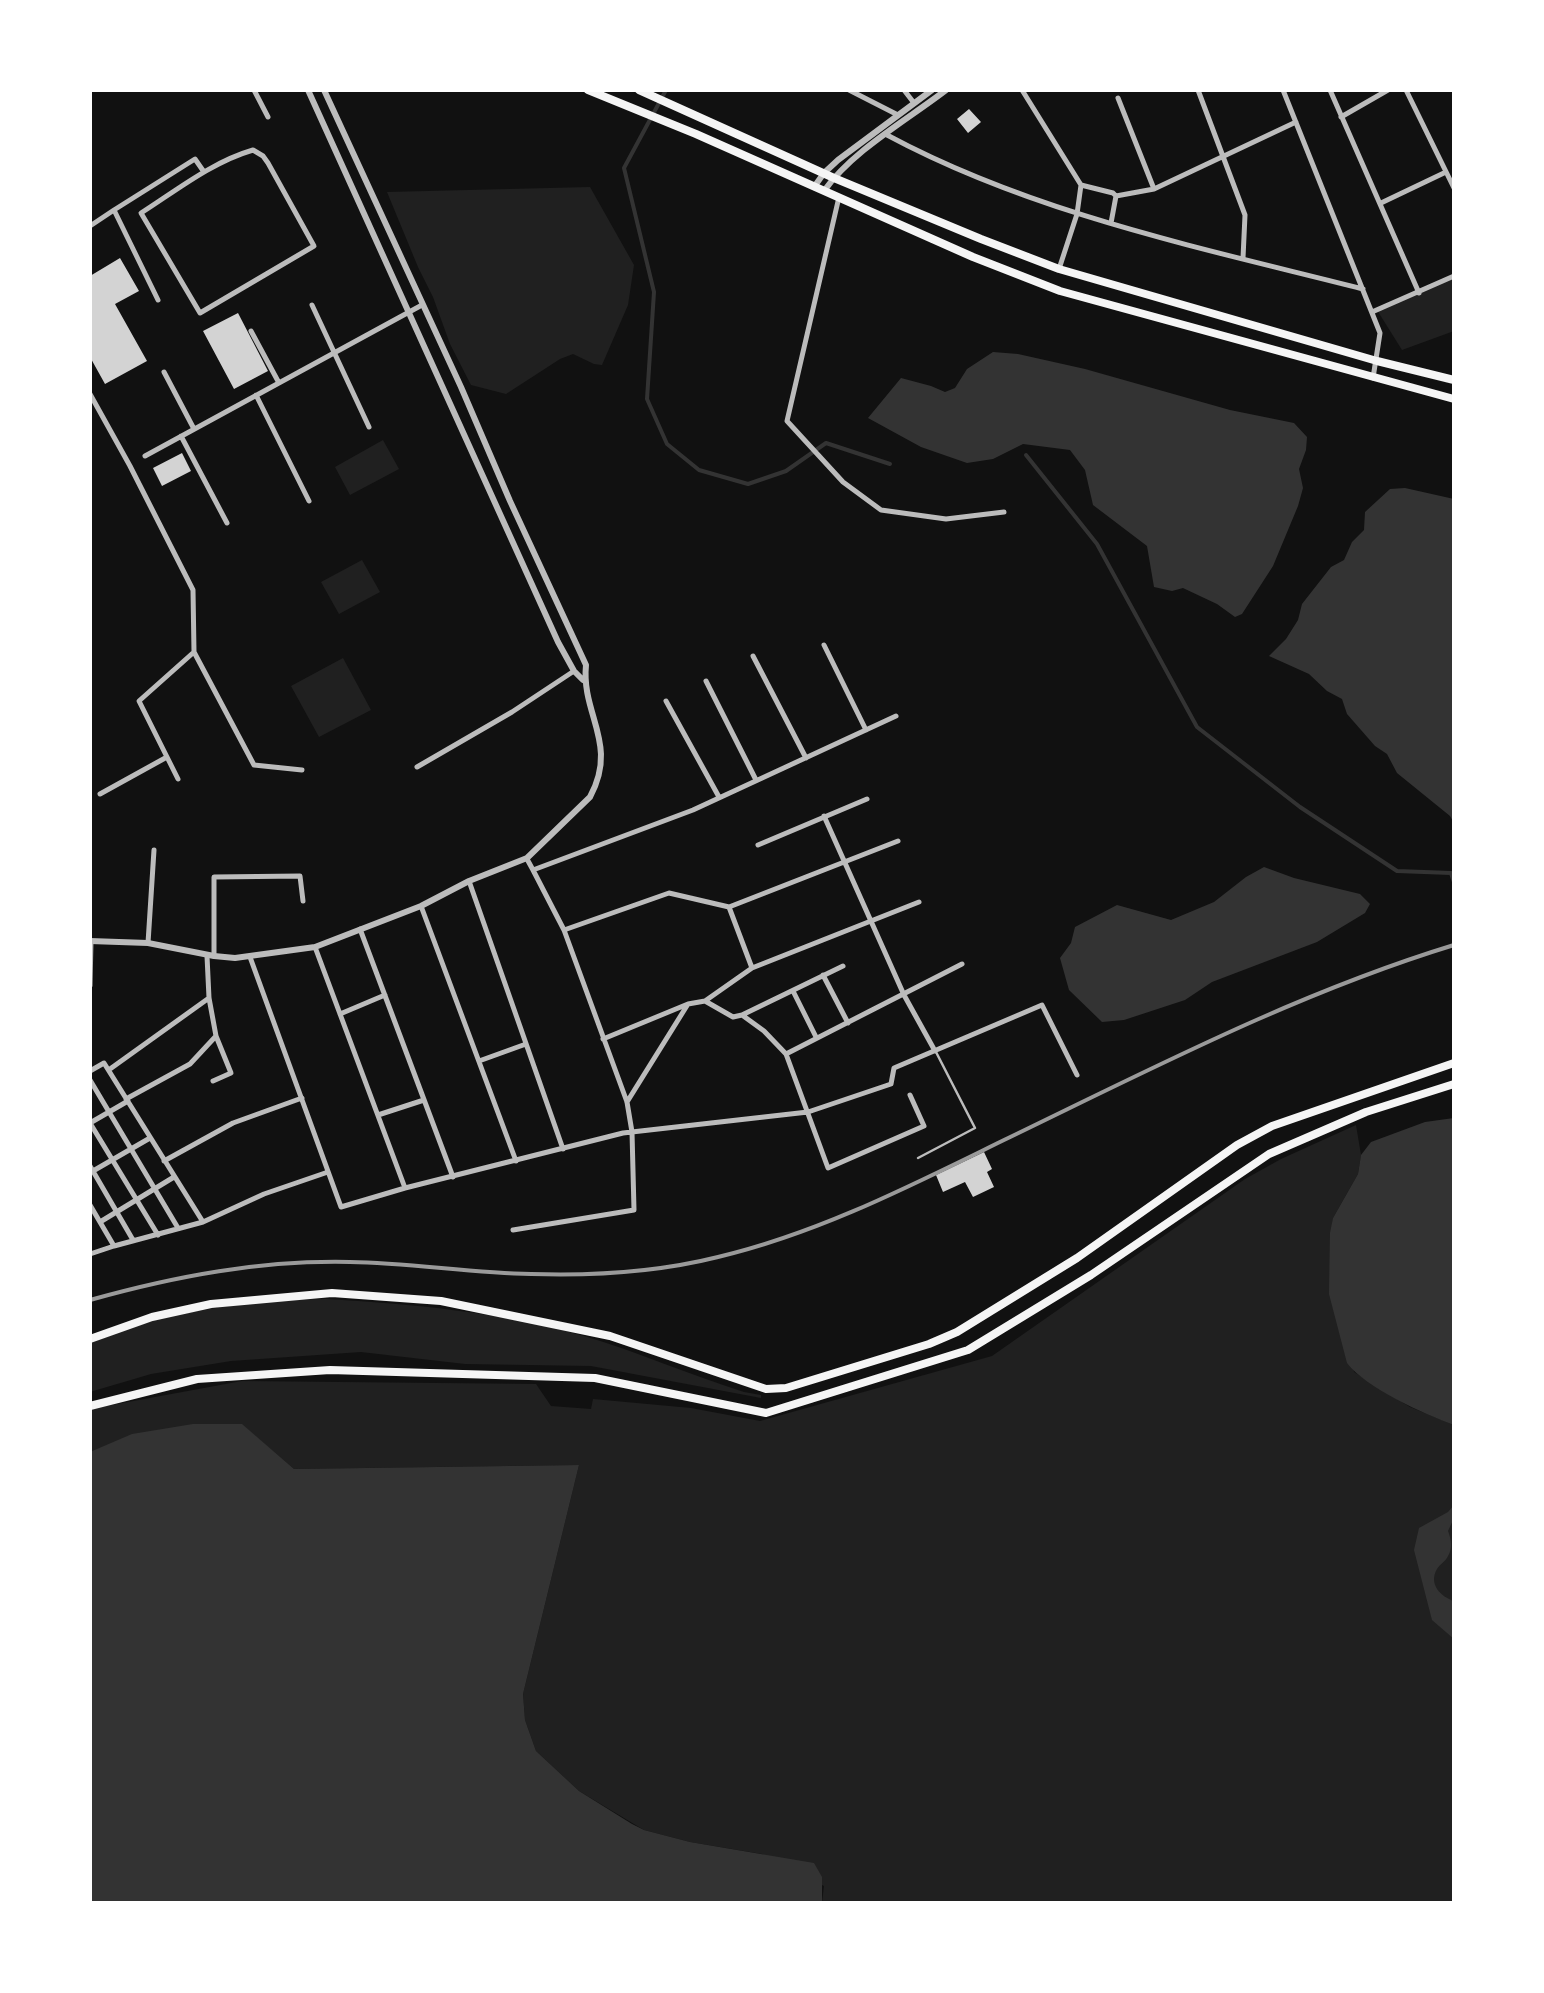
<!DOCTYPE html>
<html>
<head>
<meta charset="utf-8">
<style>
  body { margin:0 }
  #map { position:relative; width:1544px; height:1993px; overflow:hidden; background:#111; font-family:"Crimson Pro",serif }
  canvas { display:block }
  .frame { position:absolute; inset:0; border:92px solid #fff; pointer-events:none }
</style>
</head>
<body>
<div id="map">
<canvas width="1544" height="1993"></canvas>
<div class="frame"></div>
</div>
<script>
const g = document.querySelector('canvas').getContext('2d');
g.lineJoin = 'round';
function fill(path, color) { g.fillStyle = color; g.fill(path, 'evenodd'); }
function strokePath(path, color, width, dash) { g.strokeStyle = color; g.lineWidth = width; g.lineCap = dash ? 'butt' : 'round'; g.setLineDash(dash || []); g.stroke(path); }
const green = new Path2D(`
  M 590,187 L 634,265 L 628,305 L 602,365 L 594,364 L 573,354 L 560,359 L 506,394 L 471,385 L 450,344 L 433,297 L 418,267 L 387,192 Z
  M 1454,274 L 1454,331 L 1402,350 L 1377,310 Z
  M 383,440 L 399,469 L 350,495 L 335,467 Z
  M 362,560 L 380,592 L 339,614 L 321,582 Z
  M 343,658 L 371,710 L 319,737 L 291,686 Z
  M 1356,1125 L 1361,1155 L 1358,1174 L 1333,1218 L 1331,1250 L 1354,1372 L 1410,1407 L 1454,1425 L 1454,1903 L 822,1903 L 824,1886 L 762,1854 L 690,1842 L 644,1830 L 579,1791 L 536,1751 L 525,1720 L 523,1694 L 579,1465 L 294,1469 L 241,1424 L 90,1452 L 90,1409 L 242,1381 L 536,1384 L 551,1406 L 591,1409 L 593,1399 L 691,1408 L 760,1421 L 992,1356 L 1245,1179 L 1281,1159 Z
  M 326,1299 C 412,1304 500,1312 584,1336 C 638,1352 690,1375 744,1392 L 761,1395 L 761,1398 L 591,1366 L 465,1364 L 361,1352 L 231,1361 L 151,1374 L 90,1392 L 90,1343 C 112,1335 134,1326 156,1320 C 211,1306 269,1300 326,1299 Z`);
const water = new Path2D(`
  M 993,352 L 1018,354 L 1085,369 L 1230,410 L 1294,423 L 1307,437 L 1306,450 L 1299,469 L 1303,488 L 1298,506 L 1273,566 L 1242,614 L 1235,617 L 1217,604 L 1183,588 L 1172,591 L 1154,587 L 1147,546 L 1093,505 L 1085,470 L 1070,450 L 1023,444 L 993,459 L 967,463 L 921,447 L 868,418 L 901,378 L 931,386 L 945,392 L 955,388 L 967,369 Z
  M 1405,488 L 1454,499 L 1454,823 L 1450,816 L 1397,773 L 1387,754 L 1375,746 L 1347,714 L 1342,699 L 1327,691 L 1309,674 L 1269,656 L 1286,639 L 1298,620 L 1302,604 L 1331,567 L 1344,560 L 1352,542 L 1364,530 L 1365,512 L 1390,489 Z
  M 1264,867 L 1294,878 L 1360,894 L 1370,904 L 1365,913 L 1317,942 L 1212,982 L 1185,1000 L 1124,1020 L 1102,1022 L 1069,990 L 1060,958 L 1071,943 L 1075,927 L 1117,905 L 1171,920 L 1214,902 L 1246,877 Z
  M 1454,1118 L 1454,1425 C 1424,1414 1366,1388 1347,1363 L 1329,1294 L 1330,1233 L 1333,1218 L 1358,1174 L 1361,1155 L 1371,1142 L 1425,1122 Z
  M 193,1424 L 242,1424 L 294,1469 L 579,1465 L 523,1694 L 525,1720 L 536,1751 L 579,1791 L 632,1824 L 644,1830 L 690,1842 L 814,1863 L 822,1877 L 822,1903 L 90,1903 L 90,1452 L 132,1434 Z
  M 1454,1505 L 1454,1518 L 1448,1531 C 1451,1539 1453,1548 1448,1556 C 1446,1561 1440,1564 1437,1569 C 1428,1584 1441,1597 1454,1601 L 1454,1639 L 1432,1620 L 1414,1550 L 1419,1528 L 1448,1512 Z`);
const stream = new Path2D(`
  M 666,90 L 624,168 L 654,292 L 647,399 L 667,444 L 699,470 L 748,484 L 786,471 L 826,443 L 890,464
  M 1026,455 L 1097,544 L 1197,727 L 1300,807 L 1397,871 L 1451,873 L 1454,882`);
const building = new Path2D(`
  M 969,109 L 981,122 L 968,133 L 957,119 Z
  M 120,258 L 139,291 L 115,304 L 147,361 L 105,384 L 90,357 L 90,276 Z
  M 238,313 L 268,371 L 234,389 L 203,331 Z
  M 182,453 L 191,471 L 162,486 L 153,468 Z
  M 984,1152 L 992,1169 L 987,1172 L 994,1187 L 973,1197 L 965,1182 L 943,1192 L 936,1175 Z`);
const service = new Path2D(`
  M 918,1158 L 975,1128 L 936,1052`);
const minor = new Path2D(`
  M 254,90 L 268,117
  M 849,90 L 898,115
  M 904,90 L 914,103
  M 1022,90 L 1081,185 L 1077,214 L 1059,269
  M 1198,90 L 1245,215 L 1243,258
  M 1283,90 L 1380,333 L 1373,378
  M 1330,90 L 1419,293
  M 1406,90 L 1454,188
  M 1118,98 L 1154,189
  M 1341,117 L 1388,90
  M 887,135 C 1034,214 1202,248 1363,289
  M 253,150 L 263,156 L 268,163 L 314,246 L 200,313 L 141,213 C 177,190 212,162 253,150 Z
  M 1081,185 L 1113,193 L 1116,196 L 1154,189 L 1296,122
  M 839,197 L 787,421 L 843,482 L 881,510 L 946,519 L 1004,512
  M 1381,203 L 1446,172
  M 114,210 L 195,159 L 204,172
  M 1111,223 L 1116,196
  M 90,226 L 114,210 L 158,300
  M 312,305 L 369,427
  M 1372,312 L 1454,276
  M 251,331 L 279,383
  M 164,372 L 194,429
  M 90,394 L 130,466 L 193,590 L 194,652 L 254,765 L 302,770
  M 256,395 L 309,501
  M 181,436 L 227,523
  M 145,456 L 422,305
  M 824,645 L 866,730
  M 753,656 L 806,758
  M 706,681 L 756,780
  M 666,701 L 719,797
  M 417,767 L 512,712 L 574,671
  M 178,779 L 139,701 L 194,652
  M 100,794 L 167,757
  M 824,816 L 904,995 L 935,1051
  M 758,845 L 867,799
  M 527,859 L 533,870 L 693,810 L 896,716
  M 469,881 L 563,1149
  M 421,906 L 516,1161
  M 360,929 L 453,1177
  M 564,930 L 669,893 L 729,907 L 898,841
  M 148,943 L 154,850
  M 315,947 L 405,1188
  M 214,956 L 214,877 L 300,876 L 303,901
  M 250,957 L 341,1207 L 405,1188 L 623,1133 L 808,1112 L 891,1084 L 894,1068 L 1042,1005 L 1077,1075
  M 752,968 L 919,902
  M 823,975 L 848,1023
  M 90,986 L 91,941
  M 793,991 L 816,1037
  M 705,1001 L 733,1017 L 742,1015 L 764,1031 L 786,1054 L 828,1168 L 924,1126 L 910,1095
  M 340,1014 L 385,995
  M 742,1015 L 843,966
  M 603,1039 L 688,1004
  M 786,1054 L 962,964
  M 479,1061 L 526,1044
  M 110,1069 L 209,998
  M 90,1071 L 104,1063 L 203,1222
  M 90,1080 L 178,1228
  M 213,1081 L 231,1073 L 216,1036
  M 126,1099 L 190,1064 L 216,1036 L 209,998 L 207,956
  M 627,1102 L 688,1004 L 705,1001 L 752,968 L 729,907
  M 378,1115 L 424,1100
  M 90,1123 L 158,1235
  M 90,1123 L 128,1101
  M 164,1161 L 233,1123 L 302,1098
  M 90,1166 L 133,1240
  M 93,1171 L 150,1138
  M 90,1205 L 114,1246
  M 100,1222 L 174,1177
  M 513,1230 L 634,1210 L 632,1132 L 627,1102 L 564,930 L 533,870
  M 90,1254 L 114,1246 L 203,1222 L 264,1194 L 328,1172`);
const tertiary = new Path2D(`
  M 308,90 L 558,642 L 574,671 L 583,680
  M 814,187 L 824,173 L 838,160 L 932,90
  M 824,191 C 852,151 907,120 946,90
  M 90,941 L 148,943 L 214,956 L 235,958 L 315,947 L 421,906 L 469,881 L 527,858 L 590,797 C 619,743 581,715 586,665 L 510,501 L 461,387 L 324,90`);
const secondary = new Path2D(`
  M 588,90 L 696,134 L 973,257 L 1060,291 L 1454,399
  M 639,90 L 834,178 L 981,239 L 1059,269 L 1377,361 L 1454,380
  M 90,1339 L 152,1317 L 211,1304 L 332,1293 L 441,1301 L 610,1336 L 766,1389 L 786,1388 L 929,1344 L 957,1332 L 1077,1258 L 1237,1145 L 1272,1126 L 1454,1063
  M 90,1406 L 197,1379 L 330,1370 L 595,1378 L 766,1413 L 968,1350 L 1091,1275 L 1269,1154 L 1366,1112 L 1454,1084`);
const rail = new Path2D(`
  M 90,1300 C 176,1276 261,1260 350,1262 C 411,1263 471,1273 531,1274 C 593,1276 658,1272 718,1257 C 819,1233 912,1185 1004,1140 C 1151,1069 1297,993 1454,945`);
fill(green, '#202020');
fill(water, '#333');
strokePath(stream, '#333', 4);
fill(building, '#d3d3d3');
strokePath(service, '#bcbcbc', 2.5);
strokePath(minor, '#bcbcbc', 5);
strokePath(tertiary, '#bcbcbc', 6);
strokePath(secondary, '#f5f5f5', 8);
strokePath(rail, '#9a9a9a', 4);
</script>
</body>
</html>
